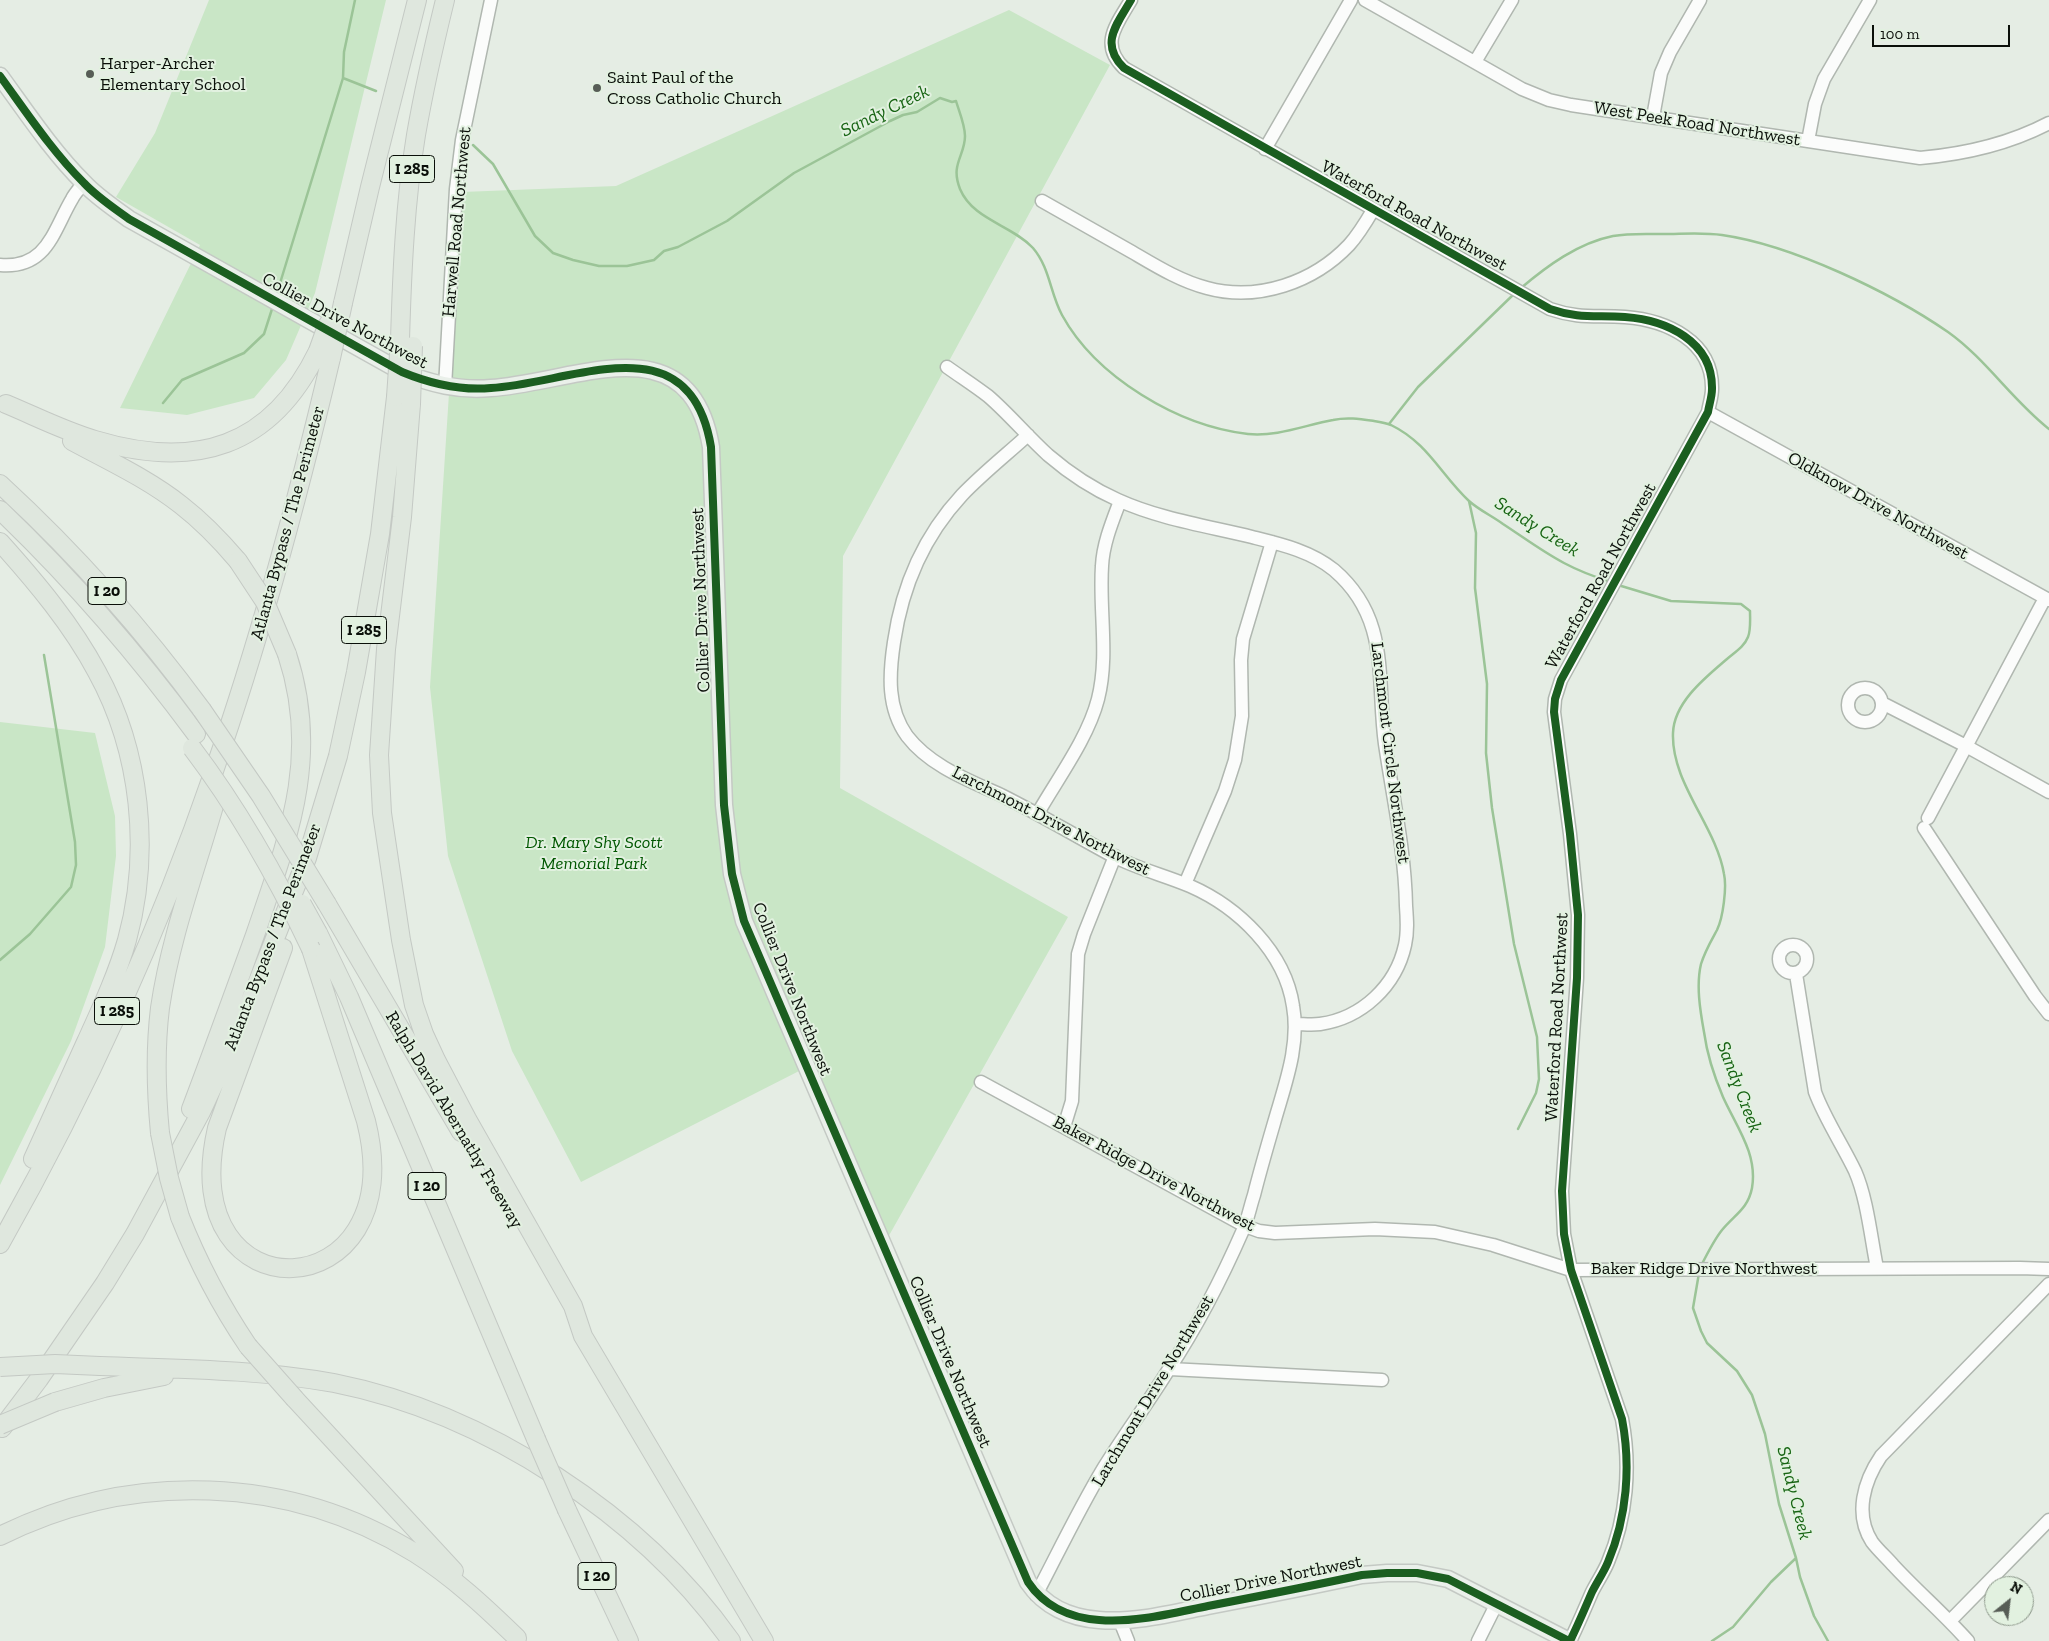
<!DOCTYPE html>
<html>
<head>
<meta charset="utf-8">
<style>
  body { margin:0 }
  #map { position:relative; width:2049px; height:1641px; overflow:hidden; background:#e5ede4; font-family:"Zilla Slab",serif }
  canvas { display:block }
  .north { position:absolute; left:1984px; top:1576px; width:50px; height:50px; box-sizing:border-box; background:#e2f1e0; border:1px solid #8c978a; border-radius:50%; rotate:29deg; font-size:14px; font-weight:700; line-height:20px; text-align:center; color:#0a0f09 }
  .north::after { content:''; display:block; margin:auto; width:18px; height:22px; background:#575d56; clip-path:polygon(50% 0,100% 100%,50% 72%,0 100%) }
  .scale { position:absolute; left:1872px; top:25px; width:138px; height:22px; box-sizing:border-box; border:2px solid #0a0f09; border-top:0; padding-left:6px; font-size:15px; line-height:18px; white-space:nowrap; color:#0a0f09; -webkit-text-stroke:4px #e2f1e0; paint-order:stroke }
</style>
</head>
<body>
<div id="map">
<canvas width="2049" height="1641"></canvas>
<div class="north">N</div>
<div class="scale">100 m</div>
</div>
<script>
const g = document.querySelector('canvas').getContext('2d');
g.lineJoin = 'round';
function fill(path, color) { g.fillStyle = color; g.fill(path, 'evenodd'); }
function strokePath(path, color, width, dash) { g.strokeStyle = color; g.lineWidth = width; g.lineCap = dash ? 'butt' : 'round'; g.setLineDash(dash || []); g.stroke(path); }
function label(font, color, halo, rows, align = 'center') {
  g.font = font + ' "Zilla Slab",serif'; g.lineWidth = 4; g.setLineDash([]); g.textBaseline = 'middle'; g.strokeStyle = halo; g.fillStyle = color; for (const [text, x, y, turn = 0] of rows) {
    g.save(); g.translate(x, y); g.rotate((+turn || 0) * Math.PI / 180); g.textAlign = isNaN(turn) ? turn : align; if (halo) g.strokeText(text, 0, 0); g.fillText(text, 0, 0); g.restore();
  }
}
const green = new Path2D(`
  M 209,0 L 386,0 L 315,293 L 286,360 L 254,398 L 187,415 L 120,408 L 200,245 L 116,197 L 155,133 Z
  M 1009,10 L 1110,65 L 843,556 L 840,788 L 1068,917 L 882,1248 L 803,1069 L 581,1182 L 512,1051 L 448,856 L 430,687 L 462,192 L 616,186 Z
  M 0,722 L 95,733 L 115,816 L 116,856 L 105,947 L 71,1041 L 0,1185 Z`);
const stream = new Path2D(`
  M 343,78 L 376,91
  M 473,145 L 493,164 L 535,236 L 553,253 L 573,260 L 599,266 L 627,266 L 654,260 L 664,251 L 678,247 L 727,221 L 794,173 L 890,121 L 903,115 L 917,112 L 940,98 L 952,102 L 956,101 C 959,111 965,125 965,136 C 965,156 950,164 960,189 C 973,220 1012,225 1033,248 C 1050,268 1050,293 1062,315 C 1096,377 1178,426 1248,434 C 1277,437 1305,425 1333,420 C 1347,417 1360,419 1374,421 C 1380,422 1386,423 1391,425 C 1428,443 1441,475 1469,501 C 1479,510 1492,516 1503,524 C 1523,537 1543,552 1564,563 C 1579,571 1595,577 1611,582
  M 1521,288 C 1547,266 1578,243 1613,236 C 1629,233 1646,234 1662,234 C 1682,234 1703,232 1722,235 C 1792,245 1890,292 1948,332 C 1986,359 2012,400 2049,429
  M 277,293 L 343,78 L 344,52 L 355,0
  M 163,403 L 182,380 L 244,353 L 264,334 L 272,309
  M 1389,424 L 1418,387 L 1515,293
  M 1469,501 L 1476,533 L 1475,588 L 1487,684 L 1486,753 L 1492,808 L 1514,944 L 1537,1037 L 1539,1079 L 1536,1093 L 1518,1129
  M 1618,585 L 1671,601 L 1741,604 L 1750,611 C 1750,619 1751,630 1748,637 C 1744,647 1735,652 1727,659 C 1706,677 1674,702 1673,733 C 1671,783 1716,826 1724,874 C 1727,887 1723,918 1717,930 C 1711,941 1705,951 1701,964 C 1696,985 1700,1010 1704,1032 C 1707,1054 1714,1076 1723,1097 C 1736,1126 1758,1154 1752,1188 C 1748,1209 1734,1215 1722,1230 C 1714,1240 1707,1254 1701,1266
  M 0,960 L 30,934 L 71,887 L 76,865 L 75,842 L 44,655
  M 1699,1273 L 1693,1308 L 1701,1331 L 1707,1343 L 1737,1371 L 1752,1395 L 1765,1434 L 1779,1504 L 1796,1558 L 1800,1577 L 1814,1616 L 1828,1641
  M 1712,1641 L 1733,1627 L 1771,1582 L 1796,1558`);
const minor = new Path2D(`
  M 1131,0 C 1117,24 1099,44 1124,68 L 1550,309 C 1579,319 1595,315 1625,317 C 1666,320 1713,341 1712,389 C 1712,397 1709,405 1708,412 L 1561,680 L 1555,699 L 1554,712 L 1570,834 L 1578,915 L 1577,978 L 1562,1191 L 1564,1234 L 1571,1270 L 1622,1419 C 1631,1466 1627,1517 1608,1562 C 1604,1572 1597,1582 1592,1592 C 1585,1608 1578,1625 1570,1641
  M 1365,0 L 1522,89 L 1549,100 L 1571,105 L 1920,158 C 1965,154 2009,144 2049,123
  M 1475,62 L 1512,0
  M 1653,117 L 1661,73 L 1670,52 L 1700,0
  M 1808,141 L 1815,104 L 1824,79 L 1870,0
  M 1265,149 L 1351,0
  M 1042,201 C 1072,218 1102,235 1132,252 C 1156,266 1180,281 1207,288 C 1258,302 1314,282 1349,245 C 1359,234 1366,222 1373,210
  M 0,265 C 47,269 53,231 72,199 C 75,193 80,188 84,183
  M 947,367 C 961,377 975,386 988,396 C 1009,414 1027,436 1048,455 C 1069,473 1093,489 1118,500 C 1160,519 1207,526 1252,537 C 1280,544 1311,551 1334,570 C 1391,619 1376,679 1385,744 C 1393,798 1405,851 1406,906 C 1407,919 1408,932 1405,945 C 1396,986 1362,1018 1320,1024 C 1312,1025 1303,1024 1295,1024
  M 445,387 L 456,189 L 462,140 L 491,0
  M 1708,412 L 2049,600
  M 1028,435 C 1006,455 982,474 962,495 C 923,537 902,587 894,642 C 889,675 887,708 907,736 C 930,766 968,780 1001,795 C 1039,814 1076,836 1113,856 C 1138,869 1164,875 1190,886 C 1238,907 1285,952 1293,1006 C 1300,1046 1285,1084 1274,1123 C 1267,1147 1260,1171 1254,1195 C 1250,1207 1248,1219 1243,1230 C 1222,1278 1198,1325 1169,1369 C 1148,1403 1124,1435 1103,1469 C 1079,1509 1058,1553 1036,1595
  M1848 705a17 17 0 1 1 34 0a17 17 0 1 1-34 0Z
  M 1882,703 L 1966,746 L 2049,792
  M 1038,813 C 1058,778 1088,738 1098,699 C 1109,656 1099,610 1102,566 C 1103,544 1112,522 1120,501
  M 1928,818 L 2045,598
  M 1924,828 L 2035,996 L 2049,1014
  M 1185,884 L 1225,791 L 1235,760 L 1242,716 L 1241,660 L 1243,639 L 1272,542
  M1779 959a14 14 0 1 1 28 0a14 14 0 1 1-28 0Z
  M 1796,974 L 1815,1092 C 1825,1119 1842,1144 1855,1171 C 1867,1198 1871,1238 1877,1268
  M 981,1082 L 1245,1226 L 1259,1231 L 1275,1233 L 1375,1229 L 1435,1232 L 1493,1245 L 1571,1270 L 2020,1268 L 2049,1269
  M 1064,1127 L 1072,1101 L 1078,954 L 1084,934 L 1115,856
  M 1170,1369 L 1382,1380
  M 1120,1621 L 1128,1641
  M 1950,1621 L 2049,1520
  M 1478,1641 L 1497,1603
  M 1968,1641 C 1944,1614 1917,1591 1893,1565 C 1886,1557 1878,1550 1872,1542 C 1854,1514 1864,1481 1881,1456 L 2049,1284`);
const major = new Path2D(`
  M 0,76 C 27,113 52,151 84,183 C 97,197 114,208 129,219 L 402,372 C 431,384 459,391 491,388 C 574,383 690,320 711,447 L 724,805 L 732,874 L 744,921 L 1028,1582 C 1044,1606 1070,1618 1099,1620 C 1135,1623 1173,1613 1208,1606 C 1260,1596 1311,1586 1362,1575 L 1387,1573 L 1417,1573 L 1448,1579 L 1569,1641`);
const highway = new Path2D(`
  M 343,303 L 370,187 L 417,0
  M 400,340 C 402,272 405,202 416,135 C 424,89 434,45 445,0
  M 6,404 C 35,416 64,431 95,440 C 195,470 271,448 318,351
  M 411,404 L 402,517 L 386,649 L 379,755 L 382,813 L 401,940 L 414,1005 L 424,1034 L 436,1060 L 467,1119 L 573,1306 L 583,1336 L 764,1641
  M 72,441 C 109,461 148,479 181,505 C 203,522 221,541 238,561
  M 0,484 C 75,553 142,628 202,710
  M 0,510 C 72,579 137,654 196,734
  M 0,542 C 36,582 72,625 97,672 C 141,752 151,852 127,940 C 117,975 101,1009 86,1042 C 68,1081 51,1120 33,1159
  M 327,904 L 461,1132
  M 318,933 L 349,997 L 536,1439
  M 283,948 L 217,1128 C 172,1321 414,1311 366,1121 L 311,949
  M 191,1109 C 213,1051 234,993 255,935 C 288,838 321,757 287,654
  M 160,1133 C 156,1091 155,1049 160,1008 C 170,939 195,872 214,806 L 214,788
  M 180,1217 C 199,1265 219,1303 248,1346
  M 0,1244 C 85,1094 158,934 214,771 C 261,636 298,498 331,358
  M 100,1366 C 178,1369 257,1369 334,1383 C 485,1413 642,1515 731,1641
  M 295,1399 L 454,1571
  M 55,1402 L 104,1388 L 164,1376
  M 2,1428 L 39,1379 L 105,1283 L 135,1234 L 201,1112 L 237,1034 L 307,858 L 338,756 L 356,672 L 380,534 L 396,397
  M 567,1510 L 629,1641
  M 0,1536 C 132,1470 289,1475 415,1553 C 453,1577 485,1607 517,1638`);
const highwayBridge = new Path2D(`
  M 318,351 L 327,326 L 332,318
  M 331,358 L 343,303
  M 396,397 L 400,340
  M 411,404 L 413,346
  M 238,561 L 265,602 L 287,654
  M 202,710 L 261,796 L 327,904
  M 192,748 C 239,810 278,879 311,949
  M 302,904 L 318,933
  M 160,1133 L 169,1178 L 180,1217
  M 248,1346 L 295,1399
  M 0,1367 L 55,1364 L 100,1366
  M 0,1425 L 55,1402
  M 536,1439 L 567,1510`);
const cycleway = new Path2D(`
  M 1131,0 C 1117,24 1099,44 1124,68 L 1550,309 C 1579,319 1595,315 1625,317 C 1666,320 1713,341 1712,389 C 1712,397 1709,405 1708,412 L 1561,680 L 1555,699 L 1554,712 L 1570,834 L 1578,915 L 1577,978 L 1562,1191 L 1564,1234 L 1571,1270 L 1622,1419 C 1631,1466 1627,1517 1608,1562 C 1604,1572 1597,1582 1592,1592 C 1585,1608 1578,1625 1570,1641
  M 0,76 C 27,113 52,151 84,183 C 97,197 114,208 129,219 L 402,372 C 431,384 459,391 491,388 C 574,383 690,320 711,447 L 724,805 L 732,874 L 744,921 L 1028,1582 C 1044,1606 1070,1618 1099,1620 C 1135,1623 1173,1613 1208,1606 C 1260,1596 1311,1586 1362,1575 L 1387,1573 L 1417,1573 L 1448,1579 L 1569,1641`);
const markers = [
  [90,74,5,"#575d56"],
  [597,88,5,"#575d56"]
];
const shields = [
  [412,169,45],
  [107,591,38],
  [364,630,45],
  [117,1011,45],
  [427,1186,38],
  [597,1576,38]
];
const shieldNames = [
  ["I 285",412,169],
  ["I 20",107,591],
  ["I 285",364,630],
  ["I 285",117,1011],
  ["I 20",427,1186],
  ["I 20",597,1576]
];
const poiNames = [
  ["Harper-Archer",100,64],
  ["Elementary School",100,85],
  ["Saint Paul of the",607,78],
  ["Cross Catholic Church",607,99]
];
const streetNames = [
  ["West Peek Road Northwest",1697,124,9],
  ["Waterford Road Northwest",1414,216,29],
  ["Harwell Road Northwest",457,222,-85],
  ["Collier Drive Northwest",345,321,28],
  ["Oldknow Drive Northwest",1878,506,29],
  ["Atlanta Bypass / The Perimeter",288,523,-75],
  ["Waterford Road Northwest",1601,576,-61],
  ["Collier Drive Northwest",701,600,-92],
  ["Larchmont Circle Northwest",1390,753,83],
  ["Larchmont Drive Northwest",1051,821,27],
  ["Atlanta Bypass / The Perimeter",273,937,-69],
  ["Collier Drive Northwest",792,989,68],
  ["Waterford Road Northwest",1557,1017,-87],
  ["Ralph David Abernathy Freeway",454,1120,59],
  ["Baker Ridge Drive Northwest",1154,1174,28],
  ["Baker Ridge Drive Northwest",1704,1269],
  ["Collier Drive Northwest",950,1362,67],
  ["Larchmont Drive Northwest",1153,1391,-59],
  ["Collier Drive Northwest",1271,1579,-11]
];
const parkNames = [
  ["Dr. Mary Shy Scott",594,843],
  ["Memorial Park",594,864]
];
const waterNames = [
  ["Sandy Creek",885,111,-26],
  ["Sandy Creek",1537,527,32],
  ["Sandy Creek",1739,1087,69],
  ["Sandy Creek",1794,1493,76]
];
fill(green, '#c9e6c6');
strokePath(stream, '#9bc497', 2.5);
strokePath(minor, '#b0b7b0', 15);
strokePath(major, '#c4c9c4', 19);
strokePath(highway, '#c4c9c4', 20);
strokePath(minor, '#fbfcfb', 12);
strokePath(major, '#eaf0ea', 16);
strokePath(highway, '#dfe7de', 18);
strokePath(highwayBridge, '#c4c9c4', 20, []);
strokePath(highwayBridge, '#dfe7de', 18);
strokePath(cycleway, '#1b5e20', 8);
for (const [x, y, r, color] of markers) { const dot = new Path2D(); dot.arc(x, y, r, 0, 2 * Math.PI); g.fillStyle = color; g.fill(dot); strokePath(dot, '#e2f1e0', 2); }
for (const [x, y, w] of shields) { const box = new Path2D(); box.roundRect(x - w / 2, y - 13.5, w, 27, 4); g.fillStyle = '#e2f1e0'; g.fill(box); strokePath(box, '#0a0f09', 1); }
label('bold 16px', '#0a0f09', null, shieldNames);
label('18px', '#0a0f09', '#e2f1e0', poiNames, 'left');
label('18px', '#0a0f09', '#e2f1e0', streetNames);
label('italic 18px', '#015700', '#e2f1e0', parkNames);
label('italic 19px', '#176413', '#e2f1e0', waterNames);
</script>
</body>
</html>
